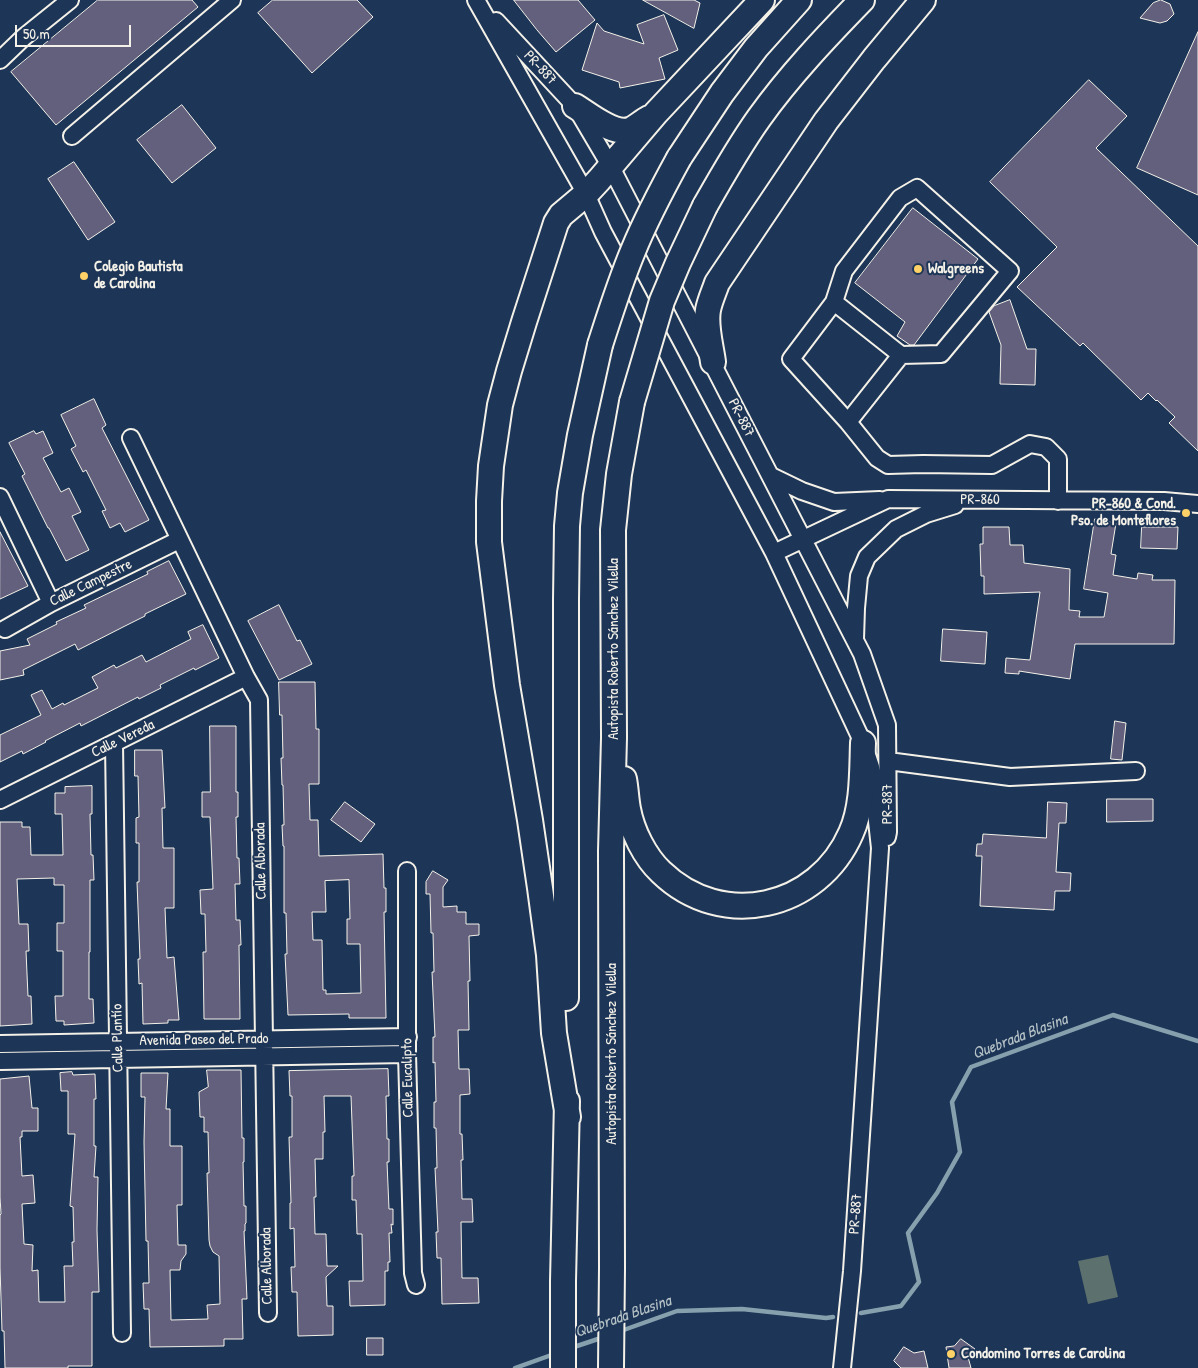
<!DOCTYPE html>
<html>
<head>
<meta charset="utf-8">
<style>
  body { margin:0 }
  #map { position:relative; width:1198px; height:1368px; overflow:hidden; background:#1d3557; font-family:"Patrick Hand",sans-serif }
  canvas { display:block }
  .scale { position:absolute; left:15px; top:25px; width:116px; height:22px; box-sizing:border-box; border:2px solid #f4f1e8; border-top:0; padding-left:6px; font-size:15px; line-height:18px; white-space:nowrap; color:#f4f1e8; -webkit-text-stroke:4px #1d3557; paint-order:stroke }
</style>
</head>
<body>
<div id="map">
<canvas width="1198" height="1368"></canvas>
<div class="scale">50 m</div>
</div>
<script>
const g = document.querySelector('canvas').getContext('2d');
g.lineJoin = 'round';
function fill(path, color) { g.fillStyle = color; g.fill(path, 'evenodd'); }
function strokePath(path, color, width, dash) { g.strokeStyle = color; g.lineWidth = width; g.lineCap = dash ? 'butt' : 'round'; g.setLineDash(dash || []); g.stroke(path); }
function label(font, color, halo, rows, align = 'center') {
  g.font = font + ' "Patrick Hand",sans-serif'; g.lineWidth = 4; g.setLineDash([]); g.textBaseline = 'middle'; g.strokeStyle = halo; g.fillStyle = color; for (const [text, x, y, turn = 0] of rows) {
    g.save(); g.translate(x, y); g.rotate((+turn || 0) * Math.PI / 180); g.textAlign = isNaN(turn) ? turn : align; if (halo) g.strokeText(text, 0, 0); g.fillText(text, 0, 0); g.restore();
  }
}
const green = new Path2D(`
  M 1108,1255 L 1118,1297 L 1088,1304 L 1078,1261 Z`);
const stream = new Path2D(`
  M 861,1313 L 901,1306 L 919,1282 L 908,1233 L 937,1193 L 960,1152 L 952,1102 L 971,1067 L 1113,1015 L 1198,1041
  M 618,1332 L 677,1311 L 742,1309 L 826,1318 L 833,1317
  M 571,1348 L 604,1337
  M 515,1368 L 557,1353`);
const building = new Path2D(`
  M 98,0 L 192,0 L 198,7 L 56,125 L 11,72 Z
  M 273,0 L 357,0 L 373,17 L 312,73 L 258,13 Z
  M 514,0 L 578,0 L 595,20 L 556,52 L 537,30 Z
  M 643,0 L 694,0 L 700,3 L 694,28 Z
  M 1161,0 L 1170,4 L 1174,14 L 1167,21 L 1160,23 L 1140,18 L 1153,3 Z
  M 664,15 L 678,50 L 659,58 L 665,79 L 620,88 L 619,82 L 582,70 L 597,23 L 604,31 L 644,44 L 637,25 Z
  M 1198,32 L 1198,195 L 1137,168 Z
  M 1089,80 L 1127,116 L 1096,148 L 1198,246 L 1198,451 L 1169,423 L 1175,417 L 1157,400 L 1156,401 L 1148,393 L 1141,400 L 1083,343 L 1080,346 L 1017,287 L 1057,247 L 990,182 Z
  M 182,105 L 216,148 L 172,183 L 137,140 Z
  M 74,162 L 115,222 L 88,240 L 48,179 Z
  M 913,208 L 978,259 L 914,345 L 910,345 L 897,336 L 905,322 L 855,283 Z
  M 1010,300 L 1027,349 L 1036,349 L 1035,385 L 1000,384 L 1001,345 L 989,312 L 994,306 Z
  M 94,399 L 106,425 L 102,428 L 149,520 L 125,532 L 120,523 L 110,528 L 102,511 L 106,510 L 86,470 L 83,472 L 71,449 L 76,446 L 61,415 Z
  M 34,431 L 36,434 L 43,431 L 53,453 L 43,458 L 61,492 L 69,488 L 81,512 L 72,516 L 89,550 L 66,561 L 49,528 L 48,528 L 22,476 L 25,474 L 9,443 Z
  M 1095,519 L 1116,523 L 1111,554 L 1116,555 L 1113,575 L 1137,579 L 1138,573 L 1153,575 L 1152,580 L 1175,580 L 1174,644 L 1075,644 L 1070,679 L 1019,671 L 1019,674 L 1005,673 L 1006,658 L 1030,660 L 1040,592 L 984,594 L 984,576 L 981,576 L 980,544 L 983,544 L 983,527 L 1009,527 L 1010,545 L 1023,545 L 1024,563 L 1070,569 L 1069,610 L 1080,611 L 1079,617 L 1104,617 L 1108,593 L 1084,589 Z
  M 1142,527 L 1178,527 L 1177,549 L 1141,548 Z
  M 0,532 L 28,586 L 0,599 Z
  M 169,561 L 186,594 L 145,614 L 145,616 L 125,626 L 78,650 L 75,644 L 23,670 L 24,675 L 0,680 L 0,651 L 30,645 L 27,639 L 57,624 L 56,622 L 86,608 L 84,605 L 148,574 L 147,572 Z
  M 279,605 L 297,641 L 300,640 L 312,664 L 279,680 L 248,621 Z
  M 203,625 L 219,658 L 195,670 L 194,668 L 160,685 L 161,688 L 139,699 L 138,697 L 81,726 L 80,723 L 45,741 L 46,742 L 23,754 L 22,751 L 0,762 L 0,735 L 41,715 L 31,695 L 42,690 L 52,709 L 63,703 L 64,705 L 98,688 L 92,677 L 114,665 L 116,668 L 142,655 L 146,662 L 191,639 L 188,632 Z
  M 943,629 L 987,632 L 985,664 L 941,661 Z
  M 279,682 L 315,682 L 316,729 L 319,729 L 319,784 L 309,784 L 310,820 L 318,820 L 319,856 L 383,854 L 384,888 L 386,888 L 386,912 L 384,912 L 386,1018 L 349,1018 L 349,1014 L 288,1015 L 285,954 L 287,954 L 286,913 L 284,913 L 284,846 L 283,846 L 282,825 L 284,825 L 283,785 L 282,785 L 281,758 L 283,758 L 282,715 L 280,715 ZM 349,880 L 350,919 L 347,919 L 347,944 L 360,944 L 361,993 L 326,994 L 326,990 L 323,990 L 322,940 L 313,940 L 312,912 L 326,912 L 325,881 Z
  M 1115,721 L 1126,723 L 1122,760 L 1111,759 Z
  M 210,726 L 236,726 L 236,792 L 238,792 L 238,817 L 236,817 L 237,858 L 239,858 L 240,884 L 235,884 L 236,920 L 240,920 L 241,945 L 239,945 L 240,1019 L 204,1019 L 203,952 L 206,952 L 205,914 L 201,914 L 200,890 L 213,889 L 210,817 L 202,817 L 202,792 L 210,792 Z
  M 135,750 L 162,750 L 165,808 L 162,808 L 163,848 L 174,848 L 174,908 L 165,908 L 167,958 L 174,957 L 179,1020 L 168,1020 L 168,1023 L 143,1024 L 142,983 L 139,984 L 138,959 L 140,959 L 137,882 L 139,882 L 139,843 L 136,843 L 136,818 L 139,817 L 138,776 L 135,776 Z
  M 92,786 L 92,814 L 90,814 L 91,855 L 93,855 L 94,880 L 90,880 L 90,952 L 89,952 L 89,999 L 93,999 L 94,1023 L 64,1025 L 64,1021 L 56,1021 L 55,996 L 63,996 L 63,951 L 57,951 L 57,923 L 64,923 L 64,885 L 54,885 L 54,878 L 17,879 L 19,924 L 28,924 L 29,951 L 26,951 L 28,996 L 31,996 L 32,1024 L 0,1026 L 0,822 L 22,822 L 22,827 L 30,827 L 31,855 L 63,855 L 62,814 L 55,814 L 55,793 L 65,793 L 65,787 Z
  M 1107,799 L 1153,799 L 1153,821 L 1107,822 Z
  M 345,802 L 375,824 L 361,842 L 331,820 Z
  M 1048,802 L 1067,803 L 1066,823 L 1059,823 L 1056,872 L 1071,873 L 1070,891 L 1055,891 L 1054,910 L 980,906 L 982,856 L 976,856 L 977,844 L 982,844 L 983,834 L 1046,838 Z
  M 433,871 L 448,880 L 443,887 L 443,907 L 457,906 L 457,912 L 466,912 L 466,924 L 479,924 L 479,935 L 469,936 L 470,981 L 468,981 L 469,1030 L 458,1030 L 459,1069 L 469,1069 L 470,1094 L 460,1095 L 460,1134 L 462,1134 L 463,1160 L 461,1160 L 462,1199 L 472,1199 L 473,1222 L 461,1222 L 462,1278 L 478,1278 L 479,1303 L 442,1304 L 441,1258 L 437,1258 L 436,1232 L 438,1232 L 435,1168 L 437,1168 L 436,1128 L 434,1128 L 434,1102 L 436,1102 L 435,1062 L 433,1063 L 433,1037 L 435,1037 L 432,972 L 434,972 L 433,933 L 431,933 L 430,894 L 426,894 L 426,882 Z
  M 388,1069 L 389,1096 L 386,1096 L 387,1139 L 389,1139 L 389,1162 L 387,1162 L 389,1209 L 393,1209 L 393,1225 L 391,1224 L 392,1233 L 389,1233 L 390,1262 L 388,1262 L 388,1271 L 385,1271 L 385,1305 L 350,1306 L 349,1281 L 363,1281 L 362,1234 L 357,1234 L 356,1200 L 352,1200 L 352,1176 L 354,1176 L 351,1096 L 324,1096 L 325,1132 L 323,1132 L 323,1159 L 315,1159 L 316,1197 L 314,1197 L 315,1234 L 326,1234 L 327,1266 L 338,1266 L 326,1277 L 327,1306 L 333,1306 L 333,1335 L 298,1336 L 297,1292 L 292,1292 L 291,1267 L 295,1267 L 294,1228 L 290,1229 L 290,1203 L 291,1203 L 289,1137 L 292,1137 L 292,1096 L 290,1096 L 289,1071 Z
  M 207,1070 L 241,1070 L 242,1138 L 244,1138 L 244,1162 L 243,1162 L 244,1206 L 246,1206 L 246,1223 L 245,1224 L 245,1231 L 244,1231 L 247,1299 L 242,1299 L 243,1339 L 224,1339 L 224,1346 L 150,1347 L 149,1309 L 144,1309 L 143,1283 L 149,1283 L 148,1241 L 146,1241 L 144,1142 L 145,1097 L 141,1097 L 141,1073 L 168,1073 L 166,1109 L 170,1109 L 170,1146 L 182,1146 L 182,1205 L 177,1205 L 178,1245 L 186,1245 L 186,1254 L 181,1261 L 180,1270 L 170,1270 L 171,1320 L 208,1319 L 207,1305 L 220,1304 L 219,1256 L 213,1252 L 210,1246 L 209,1240 L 207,1173 L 209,1173 L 208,1132 L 204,1132 L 204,1117 L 200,1117 L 199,1092 L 208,1087 Z
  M 72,1072 L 73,1075 L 95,1074 L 96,1099 L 94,1099 L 94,1146 L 96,1146 L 94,1177 L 98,1177 L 97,1230 L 99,1292 L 92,1292 L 92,1366 L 68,1366 L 68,1368 L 5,1368 L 4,1331 L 2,1331 L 0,1267 L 0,1215 L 1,1214 L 0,1197 L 0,1079 L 29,1076 L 32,1108 L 38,1108 L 38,1131 L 22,1131 L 22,1137 L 20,1137 L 22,1176 L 33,1175 L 35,1203 L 22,1204 L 24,1244 L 33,1245 L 32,1271 L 38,1270 L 39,1302 L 65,1302 L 64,1266 L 73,1266 L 72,1242 L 74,1242 L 73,1207 L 70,1206 L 75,1134 L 68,1134 L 68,1091 L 61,1091 L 60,1073 Z
  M 367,1338 L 383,1338 L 383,1355 L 367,1355 Z
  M 961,1339 L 975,1349 L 968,1357 L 971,1368 L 949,1368 L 946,1347 L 954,1346 Z
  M 904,1347 L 914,1353 L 924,1351 L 928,1368 L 901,1368 L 894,1361 Z`);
const minor = new Path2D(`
  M 476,0 L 586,194 L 603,232 L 774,553 L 863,743 L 871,767 L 880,848 L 852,1271 L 842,1368
  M 496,21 L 575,106 L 611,167 L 862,654 L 887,725 L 888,832 L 887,837
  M 0,60 L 24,37 L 70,0
  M 72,136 L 232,0
  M 834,302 L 844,271 L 900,198 L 917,188 L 1010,271 L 941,354 L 901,355
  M 848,422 L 901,355 L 834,302 L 791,359 L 848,422 L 877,458 L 888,465 L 923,464 L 992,465 L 1030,444 L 1046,447 L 1058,459 L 1058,501
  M 131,438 L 246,677 L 259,700 L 268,1313
  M 771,476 L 802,491 L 834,502 L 880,500
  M 0,497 L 51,603
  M 774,553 L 888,499 L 1164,501 L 1198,504
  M 5,629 L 51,603 L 179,540
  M 855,639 L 856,608 L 859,576 L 867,557 L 896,529 L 926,514 L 955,505
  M 114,743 L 122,1333
  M 888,761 L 1010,777 L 1136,771
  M 0,800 L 246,677
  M 407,871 L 407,1054 L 413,1273 L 416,1285
  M 0,1044 L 408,1037
  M 0,1061 L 407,1054`);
const highway = new Path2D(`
  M 575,106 C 590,115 615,137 632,129 C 638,126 643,121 649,118
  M 679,158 L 722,93 L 756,48 L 799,0
  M 705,206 C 722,176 739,146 759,118 C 789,76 826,37 862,0
  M 713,362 C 711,346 705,326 708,310 C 710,300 714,292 717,283 L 826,121 L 874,59 L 923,0
  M 624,779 C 626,789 626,799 628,809 C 632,831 645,857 661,872 C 722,931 818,909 851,833 C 863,807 862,772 863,743
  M 566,998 L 566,600 L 567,526 L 570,493 L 580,435 L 600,345
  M 568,1117 L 554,1033 L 549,955 L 540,888 L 530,820 L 507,685 L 489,542 L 489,501 L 491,466 L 500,405 L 509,371 L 524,322 L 556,223 L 561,215 L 586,194 L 599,180 L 656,113 L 762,0
  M 563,1368 L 563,1281 L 567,1101
  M 611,1368 L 612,1268 L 611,851 L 614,738 L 613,530 L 619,474 L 632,402`);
const highwayBridge = new Path2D(`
  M 600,345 C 610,314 620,282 633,251 C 646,219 662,189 679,158
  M 632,402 L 662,301 L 678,263 L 705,206`);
const markers = [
  [918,269,5,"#ffd166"],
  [84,276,5,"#ffd166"],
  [1186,513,5,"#ffd166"],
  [951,1354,5,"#ffd166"]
];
const streetNames = [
  ["PR-887",540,68,47],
  ["PR-887",741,418,63],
  ["PR-860",980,500],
  ["Calle Campestre",91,583,-26],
  ["Autopista Roberto Sánchez Vilella",614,649,-90],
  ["Calle Vereda",123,739,-26],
  ["PR-887",888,804,-90],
  ["Calle Alborada",261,861,-91],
  ["Calle Plantío",118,1038,-91],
  ["Avenida Paseo del Prado",204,1040,-1],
  ["Autopista Roberto Sánchez Vilella",612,1054,-90],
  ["Calle Eucalipto",408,1078,-91],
  ["PR-887",856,1214,-86],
  ["Calle Alborada",267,1266,-91]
];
const poiNames = [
  ["Colegio Bautista",94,267],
  ["de Carolina",94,284],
  ["Walgreens",928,269],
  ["PR-860 & Cond.",1176,504,"right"],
  ["Pso. de Monteflores",1176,521,"right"],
  ["Condomino Torres de Carolina",961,1354]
];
const waterNames = [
  ["Quebrada Blasina",1020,1037,-21],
  ["Quebrada Blasina",623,1317,-19]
];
fill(green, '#5c716d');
strokePath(stream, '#87a0ad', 4.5);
fill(building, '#63607e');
strokePath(building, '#f4f1e8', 1);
strokePath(minor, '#f4f1e8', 20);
strokePath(highway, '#f4f1e8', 28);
strokePath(minor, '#1d3557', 16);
strokePath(highway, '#1d3557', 24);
strokePath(highwayBridge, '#f4f1e8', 28, []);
strokePath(highwayBridge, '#1d3557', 24);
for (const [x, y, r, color] of markers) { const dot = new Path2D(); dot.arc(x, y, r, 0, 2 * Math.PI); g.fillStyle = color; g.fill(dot); strokePath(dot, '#1d3557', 2); }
label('15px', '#f4f1e8', '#1d3557', streetNames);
label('bold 15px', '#f4f1e8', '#1d3557', poiNames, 'left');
label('italic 16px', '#b5c2c6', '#1d3557', waterNames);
</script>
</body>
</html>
